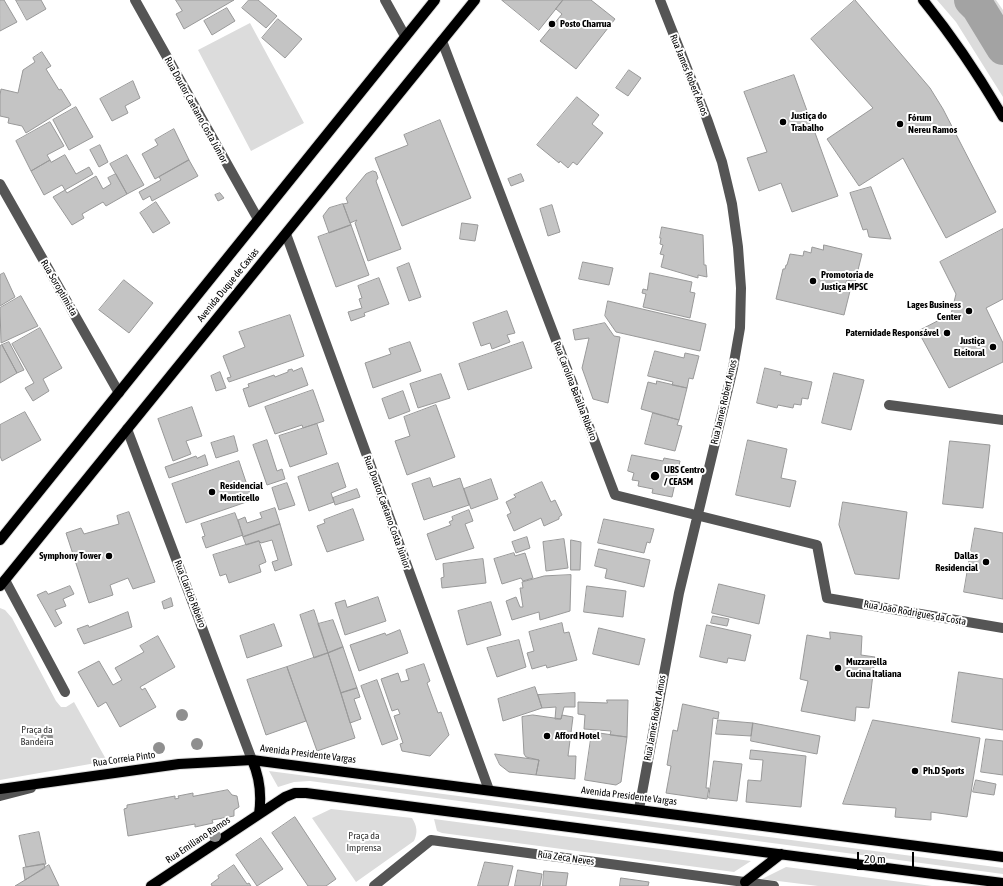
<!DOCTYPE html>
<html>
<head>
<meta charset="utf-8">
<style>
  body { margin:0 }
  #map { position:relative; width:1003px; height:886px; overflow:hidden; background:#fff; font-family:"Asap Condensed",sans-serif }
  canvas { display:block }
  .scale { position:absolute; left:857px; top:852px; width:57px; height:18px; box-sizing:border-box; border:2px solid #000; border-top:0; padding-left:5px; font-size:12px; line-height:14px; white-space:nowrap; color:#000; -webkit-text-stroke:3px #fff; paint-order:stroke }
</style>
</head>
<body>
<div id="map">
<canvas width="1003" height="886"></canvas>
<div class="scale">20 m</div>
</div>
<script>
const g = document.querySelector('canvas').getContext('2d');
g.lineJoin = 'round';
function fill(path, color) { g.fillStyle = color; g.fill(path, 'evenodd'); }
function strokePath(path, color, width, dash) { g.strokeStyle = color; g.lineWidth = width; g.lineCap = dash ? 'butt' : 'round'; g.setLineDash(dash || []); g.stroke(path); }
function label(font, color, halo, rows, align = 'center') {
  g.font = font + ' "Asap Condensed",sans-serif'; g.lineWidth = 4; g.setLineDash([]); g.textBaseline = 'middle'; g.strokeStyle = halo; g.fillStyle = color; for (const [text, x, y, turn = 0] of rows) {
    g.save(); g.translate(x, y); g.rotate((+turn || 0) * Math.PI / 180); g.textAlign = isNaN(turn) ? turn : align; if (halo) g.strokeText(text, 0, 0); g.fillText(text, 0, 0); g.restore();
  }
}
const green = new Path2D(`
  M 937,0 L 996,0 L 1003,10 L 1003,97 L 956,22 Z
  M 250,23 L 304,123 L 251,151 L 198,50 Z
  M 0,608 L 5,610 L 12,618 L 56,701 L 61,707 L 66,707 L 74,702 L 107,761 L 0,780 Z
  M 269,771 L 1003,868 L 1003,874 L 310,781 L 294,782 L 278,787 Z
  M 331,809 L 412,818 C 417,826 418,832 414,841 L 356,882 L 312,818 Z
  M 434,819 L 751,861 L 734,872 L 442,833 L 437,831 Z
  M 786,867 L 932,886 L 818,886 L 762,879 Z`);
const river = new Path2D(`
  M 971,0 L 978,7 L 1003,48`);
const building = new Path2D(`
  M 0,0 L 4,0 L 17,22 L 0,31 Z
  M 16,0 L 41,0 L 46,9 L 27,20 Z
  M 176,0 L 234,0 L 184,29 L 176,14 L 182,11 Z
  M 249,0 L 258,0 L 277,16 L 266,28 L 242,8 Z
  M 502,0 L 563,0 L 539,30 Z
  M 563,0 L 591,0 L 615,19 L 576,69 L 540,41 L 562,14 L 556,9 Z
  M 855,0 L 930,88 L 943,109 L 996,212 L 946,238 L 903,158 L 859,186 L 827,139 L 873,108 L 811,39 Z
  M 227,8 L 235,21 L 212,35 L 204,21 Z
  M 278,19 L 302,39 L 285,58 L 262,38 Z
  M 42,52 L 51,66 L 46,69 L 59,90 L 61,89 L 71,105 L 26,133 L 22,126 L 8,123 L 9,118 L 0,116 L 0,95 L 1,89 L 18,93 L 23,70 L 35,62 L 33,58 Z
  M 629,70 L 641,78 L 628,96 L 616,88 Z
  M 794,75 L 838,196 L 792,212 L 781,183 L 759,191 L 747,158 L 767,152 L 744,92 Z
  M 133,81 L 140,98 L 125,106 L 128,113 L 112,121 L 100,99 Z
  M 577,97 L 599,115 L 592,124 L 603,133 L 577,165 L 573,162 L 568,168 L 560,161 L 559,163 L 537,145 Z
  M 76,107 L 93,137 L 69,150 L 53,120 Z
  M 440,120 L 471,198 L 402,226 L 375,158 L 408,145 L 404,135 Z
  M 50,122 L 64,146 L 47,155 L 50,160 L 31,171 L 16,141 Z
  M 174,129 L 189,160 L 155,179 L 142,154 L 158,145 L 155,140 Z
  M 100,145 L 108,162 L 99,167 L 90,150 Z
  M 65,155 L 76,174 L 89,167 L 93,174 L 65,190 L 62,185 L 44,195 L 31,171 L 50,160 L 51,162 Z
  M 127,155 L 144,185 L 127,194 L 110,164 Z
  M 189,160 L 198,176 L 152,201 L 150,196 L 143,200 L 139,192 L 161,180 L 159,177 Z
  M 373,171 L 376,172 L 378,178 L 376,181 L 401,249 L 368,261 L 355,223 L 357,220 L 350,223 L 343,204 L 348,203 L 346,198 L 366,174 Z
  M 116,174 L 127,194 L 106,206 L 103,202 L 82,214 L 84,218 L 72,225 L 53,197 L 65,190 L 67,193 L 96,176 L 103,189 L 111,184 L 108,178 Z
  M 521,174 L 524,181 L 511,186 L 508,179 Z
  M 871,187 L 891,239 L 869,237 L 867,229 L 863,230 L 850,193 Z
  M 220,193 L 224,198 L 218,201 L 215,195 Z
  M 156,202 L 170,223 L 153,233 L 140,213 Z
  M 343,204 L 351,225 L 329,233 L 323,216 L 329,208 Z
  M 552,205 L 560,232 L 548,236 L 540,209 Z
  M 462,223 L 478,225 L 475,241 L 460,239 Z
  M 351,225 L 369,275 L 336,287 L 318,237 Z
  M 662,227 L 703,235 L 704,265 L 706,265 L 707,277 L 698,275 L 698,278 L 661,267 L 664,255 L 660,254 L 663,245 L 660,244 L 661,238 L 660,238 Z
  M 1003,229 L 1003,299 L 986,308 L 1003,343 L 1003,362 L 949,388 L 918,331 L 951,314 L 956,294 L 940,262 Z
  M 824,245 L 862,254 L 855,282 L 847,280 L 845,285 L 851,287 L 844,315 L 776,299 L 783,269 L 785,269 L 786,265 L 787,265 L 790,254 L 803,256 L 804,251 L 811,253 L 812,247 L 823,250 Z
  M 583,262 L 613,268 L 609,285 L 579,279 Z
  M 409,263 L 421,297 L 409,301 L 397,268 Z
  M 4,273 L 15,297 L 0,306 L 0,275 Z
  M 650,273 L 692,282 L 690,292 L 695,293 L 690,318 L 643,307 L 646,294 L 642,293 L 643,289 L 647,290 Z
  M 379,278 L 389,304 L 364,313 L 365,316 L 351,321 L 348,312 L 362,308 L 359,299 L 362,298 L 358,286 Z
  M 124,280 L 153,303 L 129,333 L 99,310 Z
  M 21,296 L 38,326 L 1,343 L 0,308 Z
  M 608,301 L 706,324 L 700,351 L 616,332 L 605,316 Z
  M 507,311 L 515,333 L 507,335 L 510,342 L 492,349 L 490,343 L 481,346 L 473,323 Z
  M 290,315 L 304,356 L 229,382 L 227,378 L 231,377 L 223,356 L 245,347 L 239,332 Z
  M 605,323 L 614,336 L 620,337 L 608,403 L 593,399 L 582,368 L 589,338 L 575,340 L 573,330 Z
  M 40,328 L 62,368 L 43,379 L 49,391 L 33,401 L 25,388 L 34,383 L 12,344 Z
  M 9,342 L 24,370 L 17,373 L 2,345 Z
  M 410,342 L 421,371 L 373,388 L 365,363 L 391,354 L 389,349 Z
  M 523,342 L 532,368 L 468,390 L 459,364 Z
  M 2,345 L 17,373 L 0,383 L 0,346 Z
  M 655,351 L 684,358 L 685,353 L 699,356 L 693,379 L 689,378 L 687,388 L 672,385 L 673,382 L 648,376 Z
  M 302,368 L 308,385 L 249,407 L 243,389 L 249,387 L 248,384 L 274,375 L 275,377 L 288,372 L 288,370 L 292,369 L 293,371 Z
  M 765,368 L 781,372 L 780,375 L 812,382 L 808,399 L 802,398 L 801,405 L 794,404 L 793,408 L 778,405 L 777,408 L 757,403 Z
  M 220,372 L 226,388 L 216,391 L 211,376 Z
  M 834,373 L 864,380 L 851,430 L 822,423 Z
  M 441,374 L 450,398 L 418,408 L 410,384 Z
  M 657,381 L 687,388 L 679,420 L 641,409 L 648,382 L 656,384 Z
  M 313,390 L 324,421 L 303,428 L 302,425 L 275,434 L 265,407 Z
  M 403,391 L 410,411 L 389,419 L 382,399 Z
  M 436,405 L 455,457 L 407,475 L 395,441 L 410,436 L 404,417 Z
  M 192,407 L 202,436 L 186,441 L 191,454 L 173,461 L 158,419 Z
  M 25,412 L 41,440 L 2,461 L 0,456 L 0,425 Z
  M 653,413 L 679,420 L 677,425 L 682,426 L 675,451 L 645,444 Z
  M 317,424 L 327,454 L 290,467 L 279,436 Z
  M 234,436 L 238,451 L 216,458 L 211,443 Z
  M 267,440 L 277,471 L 282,469 L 285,479 L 267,485 L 253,445 Z
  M 748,440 L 787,449 L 781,478 L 796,481 L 790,507 L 736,495 Z
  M 950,441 L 990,445 L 983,508 L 943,504 Z
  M 205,455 L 208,465 L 169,478 L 165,467 L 196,456 L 197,458 Z
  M 632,455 L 663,461 L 664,458 L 680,461 L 672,497 L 652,493 L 653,489 L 638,486 L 639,481 L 632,480 L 634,473 L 628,471 Z
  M 239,461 L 252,500 L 186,523 L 172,484 Z
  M 338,463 L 346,487 L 331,493 L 334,502 L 309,511 L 298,477 Z
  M 430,478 L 433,487 L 460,478 L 469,505 L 424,520 L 412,484 Z
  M 491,479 L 498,499 L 471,509 L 464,489 Z
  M 542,482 L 551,502 L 555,500 L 562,515 L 559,517 L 559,519 L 544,526 L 541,518 L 514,531 L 507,515 L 511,513 L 506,502 L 516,497 L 514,495 Z
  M 287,483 L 295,505 L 279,510 L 272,488 Z
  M 357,489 L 360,497 L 335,505 L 333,498 Z
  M 843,502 L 907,512 L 899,579 L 855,574 L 839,525 Z
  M 275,508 L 280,524 L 243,537 L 238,520 L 245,517 L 247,523 L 262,518 L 260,513 Z
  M 353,509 L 364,540 L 327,552 L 317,526 L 325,523 L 324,520 Z
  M 469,510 L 473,521 L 465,524 L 474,548 L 436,560 L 427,534 L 451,525 L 449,522 L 453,520 L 452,517 Z
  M 129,512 L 155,582 L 133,589 L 128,578 L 110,585 L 113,595 L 89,603 L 66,533 L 81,528 L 84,534 L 119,524 L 117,516 Z
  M 235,513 L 243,535 L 206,548 L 202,537 L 205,536 L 201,524 Z
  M 604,519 L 654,529 L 650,543 L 647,542 L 644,553 L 598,543 Z
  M 280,524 L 292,565 L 275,571 L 272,562 L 278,560 L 272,540 L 261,543 L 259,541 L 246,545 L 243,537 Z
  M 975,528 L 1003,533 L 1003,599 L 964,592 Z
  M 527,537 L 530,548 L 516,553 L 512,542 Z
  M 564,539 L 568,568 L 546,571 L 543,542 Z
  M 571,540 L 581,542 L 580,570 L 571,570 Z
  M 259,541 L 266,562 L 259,565 L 261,572 L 229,583 L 226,574 L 220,576 L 213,555 Z
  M 599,549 L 650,560 L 644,587 L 605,578 L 607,569 L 595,566 Z
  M 514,553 L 515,556 L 525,553 L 533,578 L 523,581 L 521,578 L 502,584 L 494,559 Z
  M 483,559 L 486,583 L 442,588 L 441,578 L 444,577 L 443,564 Z
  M 571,575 L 570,611 L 540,620 L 539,612 L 512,620 L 506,601 L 516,597 L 520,607 L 523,607 L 520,588 L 523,588 L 522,582 L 544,576 Z
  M 719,584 L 765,595 L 759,624 L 712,613 Z
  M 70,586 L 74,594 L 63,599 L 66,606 L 55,610 L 62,623 L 55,627 L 37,595 L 46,591 L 48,594 Z
  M 587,586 L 626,591 L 623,617 L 584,612 Z
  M 378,597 L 386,621 L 345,635 L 335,603 L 345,600 L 347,607 Z
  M 171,598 L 173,606 L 164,609 L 162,602 Z
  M 491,602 L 501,635 L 467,645 L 458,611 Z
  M 314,610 L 328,653 L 314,658 L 300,615 Z
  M 128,612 L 132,627 L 84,644 L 77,629 L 88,625 L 89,627 Z
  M 713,616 L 729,619 L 727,626 L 711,623 Z
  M 333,620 L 343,647 L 328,653 L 318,624 Z
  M 562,623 L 564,633 L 569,632 L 577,660 L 547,668 L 546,665 L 532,669 L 527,653 L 534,651 L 529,632 Z
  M 274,624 L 282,646 L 247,658 L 240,636 Z
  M 707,625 L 751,635 L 745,661 L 728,658 L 727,663 L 700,657 Z
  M 599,628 L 645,639 L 639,665 L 593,654 Z
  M 400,630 L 408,653 L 359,671 L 350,645 L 385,633 L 386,635 Z
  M 830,632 L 862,636 L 861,655 L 875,657 L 869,708 L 856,707 L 855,721 L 801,711 L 808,681 L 800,679 L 807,635 L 830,639 Z
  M 158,636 L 175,667 L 140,687 L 142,690 L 145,688 L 156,707 L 120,727 L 106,702 L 98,707 L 78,672 L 99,661 L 113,685 L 122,680 L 115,668 L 144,652 L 140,646 Z
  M 519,640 L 526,667 L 497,677 L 487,648 Z
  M 343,647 L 357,688 L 341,693 L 328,653 Z
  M 328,653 L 355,738 L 317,751 L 287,667 Z
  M 424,664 L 430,681 L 427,683 L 438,713 L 441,712 L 449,735 L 430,756 L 402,751 L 400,744 L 403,743 L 394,716 L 400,714 L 398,709 L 392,711 L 381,679 L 398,673 L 401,682 L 409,680 L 406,670 Z
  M 287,667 L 306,721 L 266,735 L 247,680 Z
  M 959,672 L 1003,679 L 1003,730 L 952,722 Z
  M 377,680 L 398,739 L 382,745 L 361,686 Z
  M 535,687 L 542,708 L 503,721 L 498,699 Z
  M 357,688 L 360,697 L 354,699 L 361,719 L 350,723 L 341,693 Z
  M 575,693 L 575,707 L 564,707 L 561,719 L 555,719 L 556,707 L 542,708 L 538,695 Z
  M 607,700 L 628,700 L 627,737 L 610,735 L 611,731 L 584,729 L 585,715 L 578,714 L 578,702 L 607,703 Z
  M 683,704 L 719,712 L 718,719 L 713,718 L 706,788 L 709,788 L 707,799 L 666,793 L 671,766 L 667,765 L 673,730 L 677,731 Z
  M 533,715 L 561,719 L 562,715 L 573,717 L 568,756 L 576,756 L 575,779 L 536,775 L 539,760 L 526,757 L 524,754 L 522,717 Z
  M 718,720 L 753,723 L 751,736 L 716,734 Z
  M 873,720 L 980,738 L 967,817 L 931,812 L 931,820 L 895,817 L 896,808 L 843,804 Z
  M 753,723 L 820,736 L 817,754 L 751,741 Z
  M 592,732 L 627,737 L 621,782 L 616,785 L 585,780 Z
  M 986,739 L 1003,741 L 1003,775 L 981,772 Z
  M 751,750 L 806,756 L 801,807 L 746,802 L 748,780 L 761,781 L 763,760 L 750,759 Z
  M 495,754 L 539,760 L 536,775 L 509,772 L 500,765 Z
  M 714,761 L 742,764 L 737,801 L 709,798 Z
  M 976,780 L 996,784 L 994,795 L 973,792 Z
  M 228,790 L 232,795 L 237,796 L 239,807 L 234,810 L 234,816 L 212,820 L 213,823 L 195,827 L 195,824 L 128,836 L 124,809 L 127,808 L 127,805 L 175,796 L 175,799 L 179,798 L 178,796 L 193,793 L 193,796 Z
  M 295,817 L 336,879 L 326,886 L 308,886 L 272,833 Z
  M 39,832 L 46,864 L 26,867 L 19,836 Z
  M 261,838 L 283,869 L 257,886 L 236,855 Z
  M 485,862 L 513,866 L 508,886 L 478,886 Z
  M 44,864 L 45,868 L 25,880 L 23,868 Z
  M 49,865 L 59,886 L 15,886 L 25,880 Z
  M 234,865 L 247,884 L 249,883 L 251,886 L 212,886 L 211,884 L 219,878 L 218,876 Z
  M 518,870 L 542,874 L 540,886 L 515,886 Z
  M 544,871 L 568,873 L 566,886 L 543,886 Z
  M 621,878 L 649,882 L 648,886 L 620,886 Z`);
const minor = new Path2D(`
  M 135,0 L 258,219
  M 385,0 L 405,36
  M 442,41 L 615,495 L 817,545 L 827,598 L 1003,628
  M 0,184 L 119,393
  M 286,234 L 489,790
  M 889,405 L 1003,420
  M 127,429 L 252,760
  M 5,580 L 65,692
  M 0,796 L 31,788
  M 639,809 L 679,593 L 733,368 L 740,328 L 741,288 L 738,247 L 732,204 L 722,162 L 707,119 L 660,0
  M 374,886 L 431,840 L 774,886`);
const major = new Path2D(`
  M 923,0 C 953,37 979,76 1003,117
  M 0,540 L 435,0
  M 0,586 L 475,0
  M 252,760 C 260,778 262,794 259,814
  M 0,789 L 179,764 L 252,760 L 1003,857
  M 745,882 L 781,854
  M 151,886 L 285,797 L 295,793 L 306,793 L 1003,883`);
const trees = [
  [182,715],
  [47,737],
  [197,744],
  [159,748],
  [215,836]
];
const markers = [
  [552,24,4,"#000"],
  [783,122,4,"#000"],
  [900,124,4,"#000"],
  [813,281,4,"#000"],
  [969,311,4,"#000"],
  [947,333,4,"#000"],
  [993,347,4,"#000"],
  [655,476,5,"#000"],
  [212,492,4,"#000"],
  [109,556,4,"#000"],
  [986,562,4,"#000"],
  [838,668,4,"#000"],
  [547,736,4,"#000"],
  [915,771,4,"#000"]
];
const poiNames = [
  ["Posto Charrua",560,24],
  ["Justiça do",791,116],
  ["Trabalho",791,128],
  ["Fórum",908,118],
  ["Nereu Ramos",908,130],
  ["Promotoria de",821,275],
  ["Justiça MPSC",821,287],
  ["Lages Business",961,305,"right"],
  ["Center",961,317,"right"],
  ["Paternidade Responsável",939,333,"right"],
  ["Justiça",985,341,"right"],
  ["Eleitoral",985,353,"right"],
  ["UBS Centro",664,470],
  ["/ CEASM",664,482],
  ["Residencial",220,486],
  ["Monticello",220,498],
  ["Symphony Tower",101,556,"right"],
  ["Dallas",978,556,"right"],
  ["Residencial",978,568,"right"],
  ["Muzzarella",846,662],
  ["Cucina Italiana",846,674],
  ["Afford Hotel",555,736],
  ["Ph.D Sports",923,771]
];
const streetNames = [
  ["Rua James Robert Amos",689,75,68],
  ["Rua Doutor Caetano Costa Júnior",196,110,61],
  ["Avenida Duque de Caxias",228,285,-51],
  ["Rua Soroptimista",59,288,60],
  ["Rua Carolina Batalha Ribeiro",575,391,69],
  ["Rua James Robert Amos",724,402,-77],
  ["Rua Doutor Caetano Costa Júnior",387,512,70],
  ["Rua Clarício Ribeiro",190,594,69],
  ["Rua João Rodrigues da Costa",915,613,10],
  ["Rua James Robert Amos",655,718,-80],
  ["Avenida Presidente Vargas",308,754,7],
  ["Rua Correia Pinto",124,759,-8],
  ["Avenida Presidente Vargas",629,796,7],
  ["Rua Emiliano Ramos",198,840,-34],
  ["Rua Zeca Neves",566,858,8]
];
const parkNames = [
  ["Praça da",37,730],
  ["Bandeira",37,742],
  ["Praça da",364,836],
  ["Imprensa",364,848]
];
fill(green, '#dcdcdc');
strokePath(river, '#a3a3a3', 34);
fill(building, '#c4c4c4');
strokePath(building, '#999', 1);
strokePath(major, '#dbdbdb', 12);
strokePath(minor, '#555', 10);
strokePath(major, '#000', 10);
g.fillStyle = '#8f8f8f';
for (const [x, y] of trees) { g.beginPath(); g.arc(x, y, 6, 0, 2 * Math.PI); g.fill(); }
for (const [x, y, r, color] of markers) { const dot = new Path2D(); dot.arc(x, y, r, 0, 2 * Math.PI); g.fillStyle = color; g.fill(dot); strokePath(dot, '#fff', 1.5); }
label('bold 10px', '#000', '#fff', poiNames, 'left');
label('10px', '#000', '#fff', streetNames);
label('10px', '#333', '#fff', parkNames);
</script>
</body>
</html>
